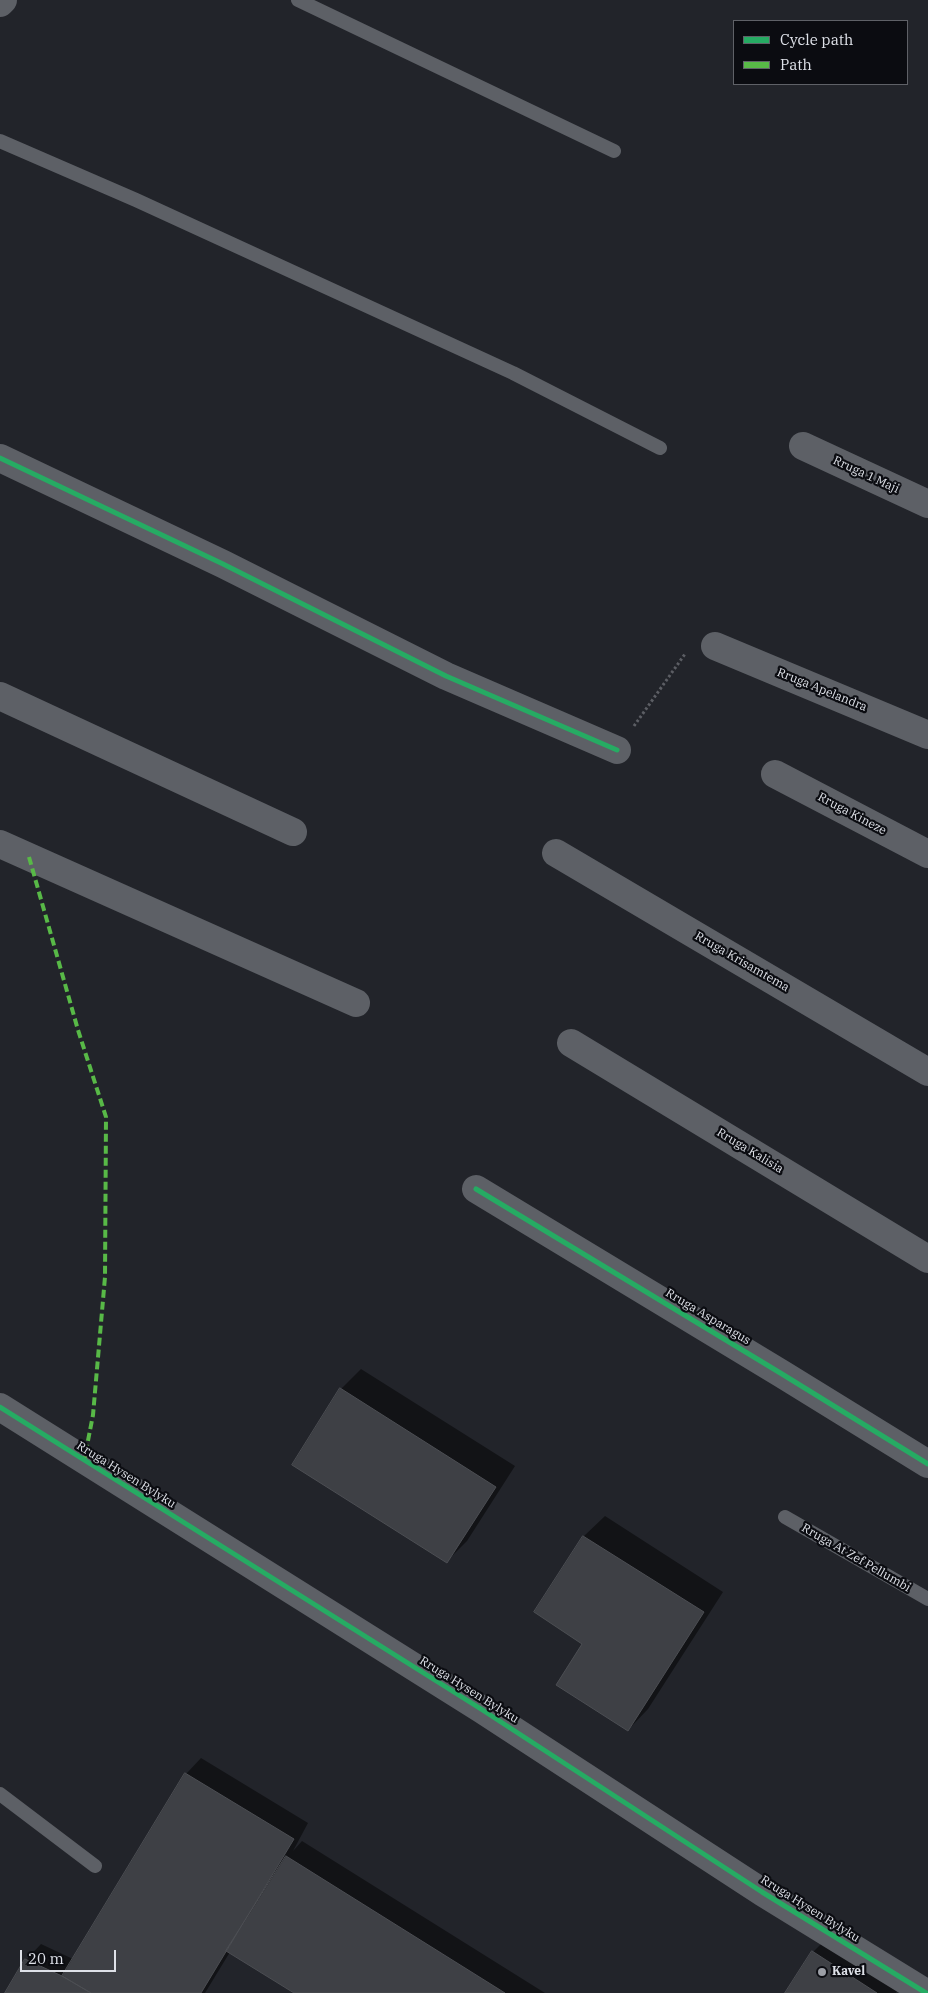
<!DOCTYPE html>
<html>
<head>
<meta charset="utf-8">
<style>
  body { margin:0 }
  #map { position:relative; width:928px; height:1993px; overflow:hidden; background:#22242a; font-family:"IBM Plex Serif",serif }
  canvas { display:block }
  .legend { position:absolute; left:733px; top:20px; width:175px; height:65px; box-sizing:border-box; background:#0b0c11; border:1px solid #5f6167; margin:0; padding:6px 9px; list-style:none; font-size:15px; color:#dee1e8 }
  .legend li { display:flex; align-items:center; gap:10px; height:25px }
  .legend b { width:25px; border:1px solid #5f6167 }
  .scale { position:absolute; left:20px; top:1950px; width:96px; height:22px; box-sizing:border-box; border:2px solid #dee1e8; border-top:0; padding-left:6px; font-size:15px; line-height:18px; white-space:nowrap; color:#dee1e8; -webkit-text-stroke:4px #0b0c11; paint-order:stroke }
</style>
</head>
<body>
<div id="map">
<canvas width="928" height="1993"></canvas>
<ul class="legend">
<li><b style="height:6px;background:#26ab63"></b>Cycle path</li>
<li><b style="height:6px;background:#58b947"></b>Path</li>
</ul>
<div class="scale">20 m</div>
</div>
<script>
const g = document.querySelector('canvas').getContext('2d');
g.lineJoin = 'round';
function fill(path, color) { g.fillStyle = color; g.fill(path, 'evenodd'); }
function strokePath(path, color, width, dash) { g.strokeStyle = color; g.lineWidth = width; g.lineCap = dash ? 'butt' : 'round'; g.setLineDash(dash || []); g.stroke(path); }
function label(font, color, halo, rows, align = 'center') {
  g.font = font + ' "IBM Plex Serif",serif'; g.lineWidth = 4.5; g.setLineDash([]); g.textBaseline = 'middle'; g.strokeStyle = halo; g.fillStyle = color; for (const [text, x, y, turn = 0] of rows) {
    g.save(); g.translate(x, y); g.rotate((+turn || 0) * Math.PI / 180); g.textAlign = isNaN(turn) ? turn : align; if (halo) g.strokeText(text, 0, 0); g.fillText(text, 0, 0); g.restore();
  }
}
const shadow = new Path2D(`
  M 361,1369 L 515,1466 L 467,1541 L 447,1561 L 341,1389 Z
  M 605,1516 L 723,1592 L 648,1709 L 628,1730 L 584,1643 L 536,1612 L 584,1536 Z
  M 201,1758 L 308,1823 L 293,1851 L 302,1841 L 545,1993 L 296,1993 L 230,1952 L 205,1993 L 6,1993 L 26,1960 L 41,1944 L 73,1959 L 186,1774 Z
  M 825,1940 L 899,1988 L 896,1993 L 787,1993 L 813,1952 Z`);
const building = new Path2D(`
  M 340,1388 L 496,1487 L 447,1563 L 292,1465 Z
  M 583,1536 L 704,1612 L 628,1731 L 556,1685 L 582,1644 L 534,1612 Z
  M 185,1773 L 294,1839 L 201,1993 L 91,1993 L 62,1976 Z
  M 286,1856 L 505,1993 L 294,1993 L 226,1951 Z
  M 812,1951 L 877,1993 L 785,1993 Z
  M 25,1959 L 62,1976 L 91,1993 L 5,1993 Z`);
const path = new Path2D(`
  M 634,726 L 685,654`);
const service = new Path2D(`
  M 298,0 L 614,151
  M 0,141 L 136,200 L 513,373 L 660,448
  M 785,1517 L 928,1599
  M 0,1794 L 95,1866`);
const minor = new Path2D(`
  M 0,3 L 3,0
  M 803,446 L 928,504
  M 0,458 L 223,564 L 446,676 L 617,750
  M 715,646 L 928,735
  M 0,696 L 293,832
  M 775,774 L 928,854
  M 0,844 L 356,1003
  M 556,853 L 928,1072
  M 571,1043 L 928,1259
  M 476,1189 L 782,1374 L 928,1464
  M 0,1407 L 481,1709 L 762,1892 L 926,1993`);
const quiet = new Path2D(`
  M 29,857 L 78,1030 L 106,1117 L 105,1277 L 93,1415 L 84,1461`);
const cycleway = new Path2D(`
  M 0,458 L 223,564 L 446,676 L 617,750
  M 476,1189 L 782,1374 L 928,1464
  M 0,1407 L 481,1709 L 762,1892 L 926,1993`);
const markers = [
  [822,1972,5,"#9c9fa6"]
];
const streetNames = [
  ["Rruga 1 Maji",866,475,25],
  ["Rruga Apelandra",822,690,22],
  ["Rruga Kineze",852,814,28],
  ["Rruga Krisamtema",742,962,30],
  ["Rruga Kalisia",750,1151,31],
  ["Rruga Asparagus",708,1317,31],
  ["Rruga Hysen Bylyku",126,1475,32],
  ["Rruga At Zef Pellumbi",856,1558,30],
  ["Rruga Hysen Bylyku",469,1690,32],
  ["Rruga Hysen Bylyku",810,1909,32]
];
const poiNames = [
  ["Kavel",832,1972]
];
fill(shadow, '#0007');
fill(building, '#3e4045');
strokePath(building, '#4c4e53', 1);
strokePath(path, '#5c5e64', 3, [2.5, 2.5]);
strokePath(service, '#5d6066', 14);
strokePath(minor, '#5d6066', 28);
strokePath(quiet, '#58b947', 4, [8, 4]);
strokePath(cycleway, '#26ab63', 5);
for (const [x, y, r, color] of markers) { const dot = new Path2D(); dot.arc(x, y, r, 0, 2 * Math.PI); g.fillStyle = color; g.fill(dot); strokePath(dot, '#0b0c11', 2); }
label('12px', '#dee1e8', '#0b0c11', streetNames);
label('bold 12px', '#dee1e8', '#0b0c11', poiNames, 'left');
</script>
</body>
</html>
